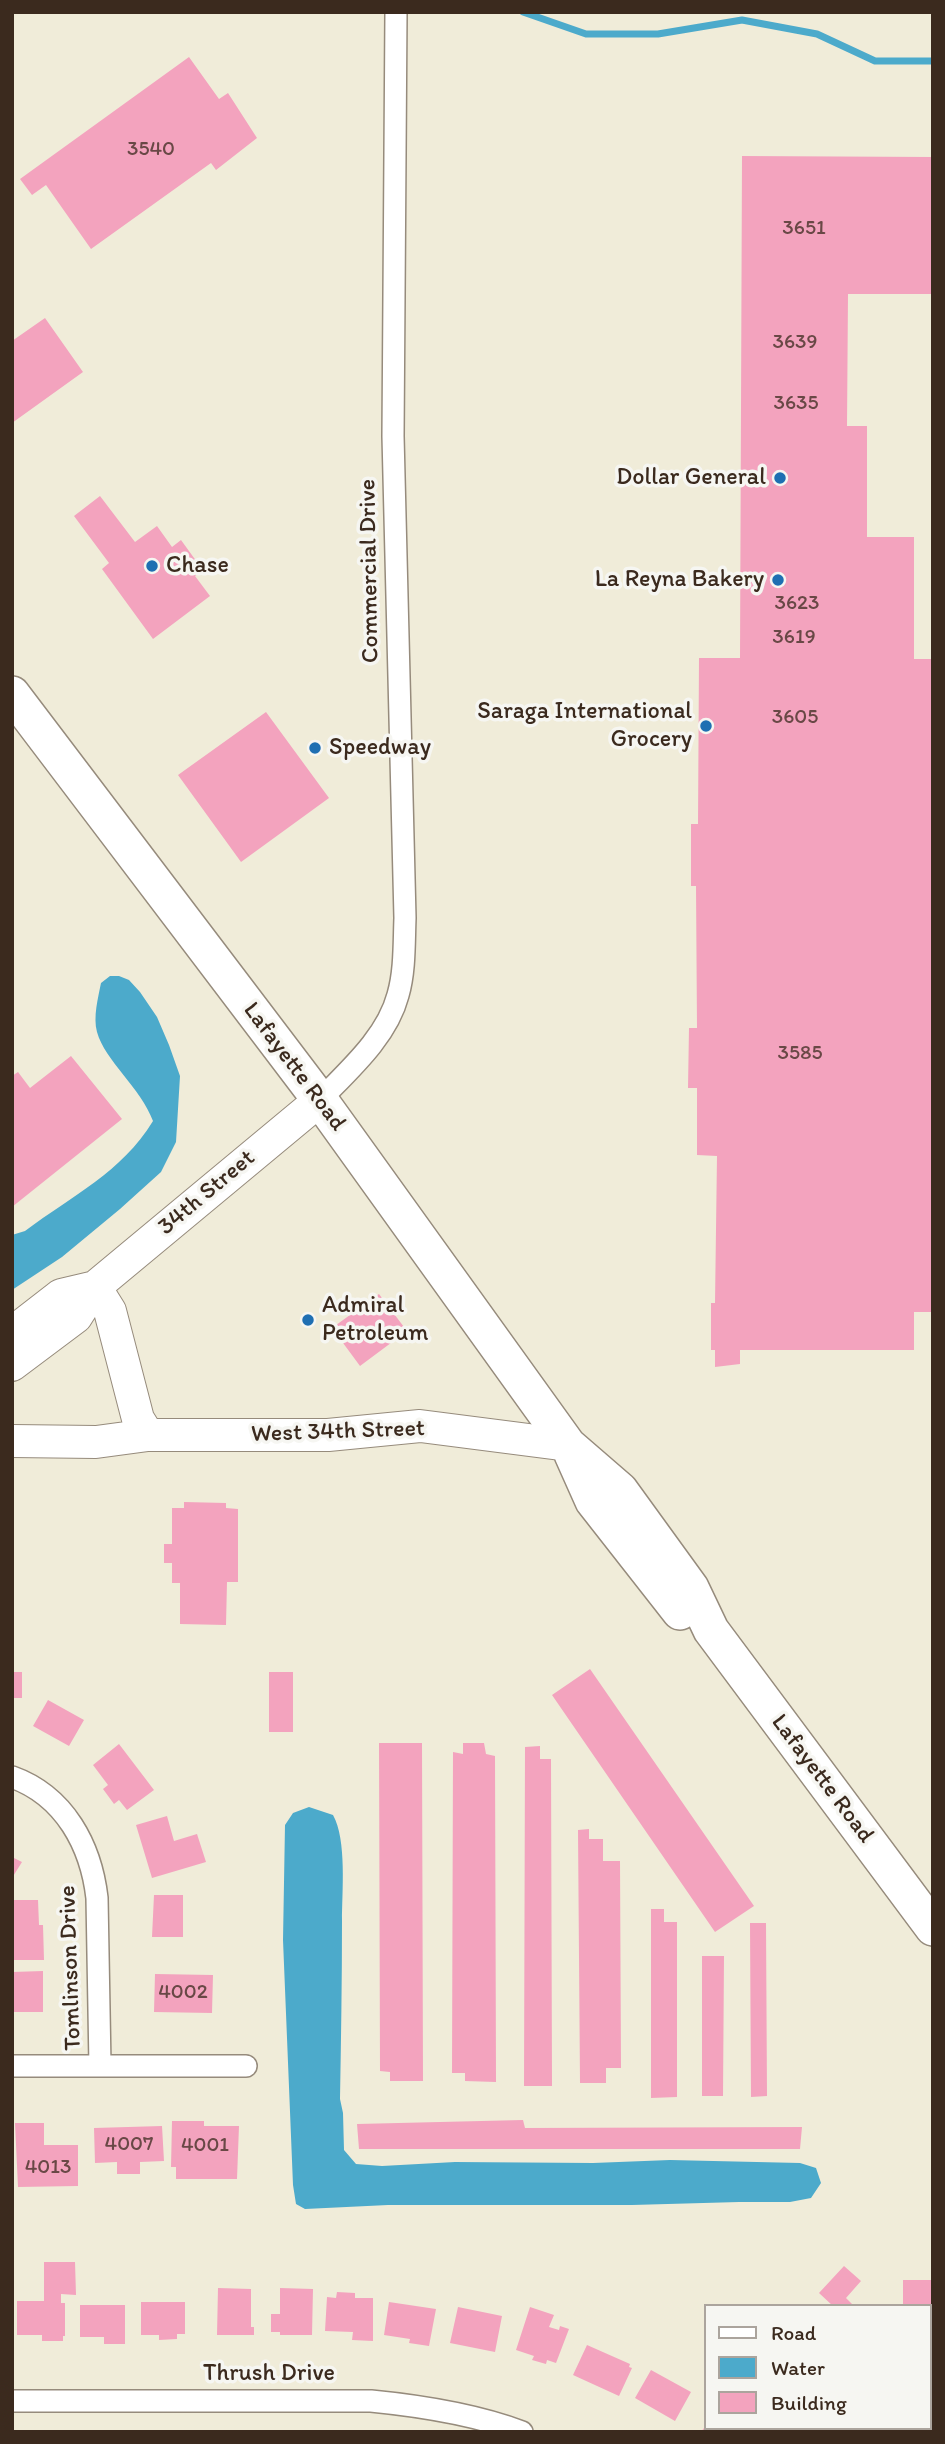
<!DOCTYPE html>
<html>
<head>
<meta charset="utf-8">
<style>
  body { margin:0 }
  #map { position:relative; width:945px; height:2444px; overflow:hidden; background:#f0ecd9; font-family:Itim,sans-serif }
  canvas { display:block }
  .frame { position:absolute; inset:0; border:14px solid #3b2a1e; pointer-events:none }
  .legend { position:absolute; left:704px; top:2304px; width:228px; height:126px; box-sizing:border-box; background:#f6f6f2; border:2px solid #aba49d; margin:0; padding:9px 12px; list-style:none; font-size:21px; color:#3b2a1e }
  .legend li { display:flex; align-items:center; gap:14px; height:35px }
  .legend b { width:35px; border:2px solid #aba49d }
</style>
</head>
<body>
<div id="map">
<canvas width="945" height="2444"></canvas>
<div class="frame"></div>
<ul class="legend">
<li><b style="height:9px;background:#fff"></b>Road</li>
<li><b style="height:19px;background:#4caacb"></b>Water</li>
<li><b style="height:19px;background:#f3a3be"></b>Building</li>
</ul>
</div>
<script>
const g = document.querySelector('canvas').getContext('2d');
g.lineJoin = 'round';
function fill(path, color) { g.fillStyle = color; g.fill(path, 'evenodd'); }
function strokePath(path, color, width, dash) { g.strokeStyle = color; g.lineWidth = width; g.lineCap = dash ? 'butt' : 'round'; g.setLineDash(dash || []); g.stroke(path); }
function label(font, color, halo, rows, align = 'center') {
  g.font = font + ' Itim,sans-serif'; g.lineWidth = 7; g.setLineDash([]); g.textBaseline = 'middle'; g.strokeStyle = halo; g.fillStyle = color; for (const [text, x, y, turn = 0] of rows) {
    g.save(); g.translate(x, y); g.rotate((+turn || 0) * Math.PI / 180); g.textAlign = isNaN(turn) ? turn : align; if (halo) g.strokeText(text, 0, 0); g.fillText(text, 0, 0); g.restore();
  }
}
const water = new Path2D(`
  M 110,976 L 119,976 L 129,980 L 140,992 L 157,1017 L 169,1045 L 180,1076 L 176,1142 L 161,1172 L 120,1209 L 62,1257 L 12,1290 L 12,1235 L 25,1231 C 73,1195 121,1173 153,1121 C 141,1088 105,1061 97,1032 C 93,1017 98,998 101,983 Z
  M 309,1807 L 333,1815 C 347,1840 342,1892 342,1921 C 342,1981 341,2040 340,2099 L 343,2113 L 344,2150 L 356,2164 L 382,2166 L 455,2162 L 593,2163 L 670,2160 L 800,2163 L 816,2168 L 821,2183 L 811,2198 L 790,2202 L 739,2202 L 632,2205 L 388,2205 L 305,2209 L 296,2204 L 293,2185 L 283,1940 L 285,1825 L 293,1813 Z`);
const stream = new Path2D(`
  M 523,12 L 586,34 L 658,34 L 742,20 L 817,34 L 875,61 L 933,61`);
const building = new Path2D(`
  M 189,57 L 219,99 L 228,93 L 257,138 L 216,170 L 211,163 L 91,249 L 46,185 L 32,195 L 20,179 Z
  M 742,156 L 933,157 L 933,294 L 848,294 L 847,426 L 867,426 L 867,537 L 914,537 L 914,659 L 933,659 L 933,1312 L 914,1312 L 914,1350 L 740,1350 L 740,1364 L 715,1367 L 715,1350 L 711,1350 L 711,1303 L 715,1303 L 717,1156 L 697,1155 L 697,1088 L 688,1088 L 689,1028 L 697,1028 L 696,886 L 691,886 L 691,824 L 698,824 L 699,658 L 740,658 Z
  M 45,318 L 83,372 L 12,423 L 12,341 Z
  M 100,496 L 135,542 L 157,526 L 172,547 L 181,540 L 202,569 L 195,576 L 210,596 L 153,639 L 102,569 L 109,563 L 74,516 Z
  M 266,712 L 329,798 L 241,862 L 178,775 Z
  M 71,1056 L 122,1119 L 12,1207 L 12,1076 L 18,1072 L 30,1088 Z
  M 379,1294 L 407,1331 L 360,1366 L 332,1328 Z
  M 184,1502 L 226,1503 L 226,1508 L 238,1509 L 238,1582 L 227,1582 L 226,1625 L 180,1624 L 180,1583 L 172,1583 L 172,1563 L 164,1563 L 164,1544 L 172,1544 L 172,1508 L 184,1508 Z
  M 590,1669 L 754,1906 L 715,1932 L 552,1695 Z
  M 12,1672 L 22,1672 L 22,1698 L 12,1698 Z
  M 269,1672 L 293,1672 L 293,1732 L 269,1732 Z
  M 48,1700 L 84,1720 L 69,1746 L 33,1726 Z
  M 379,1743 L 422,1743 L 423,2081 L 390,2081 L 390,2072 L 380,2071 Z
  M 463,1743 L 484,1743 L 486,1754 L 495,1756 L 496,2082 L 465,2081 L 465,2073 L 452,2073 L 453,1752 L 463,1754 Z
  M 119,1744 L 154,1790 L 127,1810 L 119,1800 L 114,1804 L 103,1789 L 108,1785 L 93,1765 Z
  M 540,1746 L 540,1759 L 551,1759 L 552,2086 L 524,2086 L 525,1747 Z
  M 167,1816 L 174,1841 L 197,1834 L 206,1862 L 152,1878 L 136,1825 Z
  M 589,1829 L 589,1839 L 603,1839 L 603,1861 L 620,1861 L 621,2068 L 606,2068 L 606,2083 L 580,2083 L 578,1830 Z
  M 12,1857 L 22,1862 L 12,1878 Z
  M 154,1895 L 183,1895 L 183,1937 L 152,1937 Z
  M 12,1900 L 38,1900 L 39,1925 L 43,1925 L 44,1960 L 12,1960 Z
  M 651,1909 L 664,1909 L 664,1922 L 677,1922 L 677,2097 L 651,2098 Z
  M 750,1923 L 766,1923 L 767,2096 L 751,2097 Z
  M 702,1956 L 724,1956 L 723,2096 L 702,2096 Z
  M 43,1971 L 43,2012 L 12,2012 L 12,1972 Z
  M 155,1974 L 213,1975 L 212,2013 L 154,2012 Z
  M 523,2120 L 525,2128 L 802,2127 L 800,2149 L 359,2149 L 357,2124 Z
  M 172,2121 L 204,2121 L 204,2126 L 239,2126 L 237,2179 L 176,2179 L 176,2167 L 171,2167 Z
  M 15,2123 L 44,2123 L 44,2145 L 78,2145 L 78,2186 L 18,2187 Z
  M 162,2126 L 164,2161 L 140,2162 L 140,2174 L 117,2174 L 117,2162 L 95,2163 L 94,2128 Z
  M 44,2262 L 75,2262 L 76,2295 L 61,2294 L 61,2303 L 65,2303 L 65,2336 L 63,2336 L 63,2341 L 42,2341 L 42,2335 L 17,2335 L 17,2301 L 44,2301 Z
  M 844,2266 L 861,2281 L 846,2298 L 854,2306 L 833,2306 L 819,2293 Z
  M 903,2280 L 933,2280 L 933,2311 L 929,2311 L 929,2306 L 903,2306 Z
  M 218,2288 L 251,2289 L 251,2327 L 254,2327 L 254,2335 L 217,2335 Z
  M 280,2288 L 313,2289 L 312,2335 L 280,2335 L 280,2332 L 271,2332 L 271,2314 L 280,2314 Z
  M 337,2292 L 355,2293 L 355,2298 L 373,2298 L 373,2341 L 352,2340 L 353,2332 L 325,2331 L 327,2297 L 336,2298 Z
  M 141,2302 L 185,2302 L 185,2334 L 177,2334 L 177,2339 L 159,2340 L 159,2335 L 141,2335 Z
  M 389,2302 L 436,2309 L 429,2346 L 409,2343 L 410,2339 L 384,2335 Z
  M 80,2305 L 125,2305 L 125,2344 L 104,2344 L 104,2337 L 80,2337 Z
  M 458,2307 L 502,2316 L 495,2352 L 450,2343 Z
  M 530,2307 L 554,2315 L 549,2327 L 559,2330 L 560,2326 L 569,2329 L 556,2363 L 547,2360 L 546,2364 L 532,2360 L 534,2356 L 516,2350 Z
  M 587,2345 L 630,2364 L 629,2367 L 632,2368 L 619,2396 L 573,2375 Z
  M 651,2370 L 691,2392 L 675,2421 L 635,2398 Z
  M 704,2428 L 733,2428 L 737,2432 L 701,2432 Z`);
const street = new Path2D(`
  M 320,1100 C 349,1070 387,1037 398,995 C 405,971 404,943 405,918 L 393,436 L 396,12
  M 12,1777 C 65,1796 91,1846 97,1898 L 100,2066
  M 12,2066 L 246,2066
  M 12,2401 L 371,2401 C 422,2406 474,2414 522,2432
  M 895,2432 L 898,2428`);
const secondary = new Path2D(`
  M 95,1287 L 110,1311 L 138,1419 L 148,1435
  M 12,1333 L 61,1295 L 95,1287
  M 12,1365 L 76,1317 L 95,1287 L 320,1100
  M 12,1441 L 96,1442 L 148,1435 L 328,1435 L 420,1426 L 568,1445`);
const primary = new Path2D(`
  M 12,694 L 320,1100 L 568,1445 L 620,1490 L 691,1588 L 711,1630 L 933,1928
  M 572,1454 L 593,1501 L 680,1612`);
const markers = [
  [780,478,7,"#1f6fb2"],
  [152,566,7,"#1f6fb2"],
  [778,580,7,"#1f6fb2"],
  [706,726,7,"#1f6fb2"],
  [315,748,7,"#1f6fb2"],
  [308,1320,7,"#1f6fb2"]
];
const numberNames = [
  ["3540",151,150],
  ["3651",804,229],
  ["3639",795,343],
  ["3635",796,404],
  ["3623",797,604],
  ["3619",794,638],
  ["3605",795,718],
  ["3585",800,1054],
  ["4002",183,1993],
  ["4007",129,2145],
  ["4001",205,2146],
  ["4013",48,2168]
];
const poiNames = [
  ["Dollar General",766,478],
  ["Chase",166,566,"left"],
  ["La Reyna Bakery",764,580],
  ["Saraga International",692,712],
  ["Grocery",692,740],
  ["Speedway",329,748,"left"],
  ["Admiral",322,1306,"left"],
  ["Petroleum",322,1334,"left"]
];
const streetNames = [
  ["Commercial Drive",370,571,-91],
  ["Lafayette Road",294,1067,53],
  ["34th Street",207,1193,-40],
  ["West 34th Street",338,1432,-2],
  ["Lafayette Road",822,1779,53],
  ["Tomlinson Drive",71,1968,-92],
  ["Thrush Drive",269,2374]
];
fill(water, '#4caacb');
strokePath(stream, '#4caacb', 7);
fill(building, '#f3a3be');
strokePath(street, '#968b7c', 24);
strokePath(secondary, '#968b7c', 34);
strokePath(primary, '#968b7c', 38);
strokePath(street, '#fff', 21);
strokePath(secondary, '#fff', 32);
strokePath(primary, '#fff', 35);
for (const [x, y, r, color] of markers) { const dot = new Path2D(); dot.arc(x, y, r, 0, 2 * Math.PI); g.fillStyle = color; g.fill(dot); strokePath(dot, '#f6f6f2', 2.5); }
label('21px', '#694846', null, numberNames);
label('24px', '#3b2a1e', '#f6f6f2', poiNames, 'right');
label('24px', '#3b2a1e', '#f6f6f2', streetNames);
</script>
</body>
</html>
